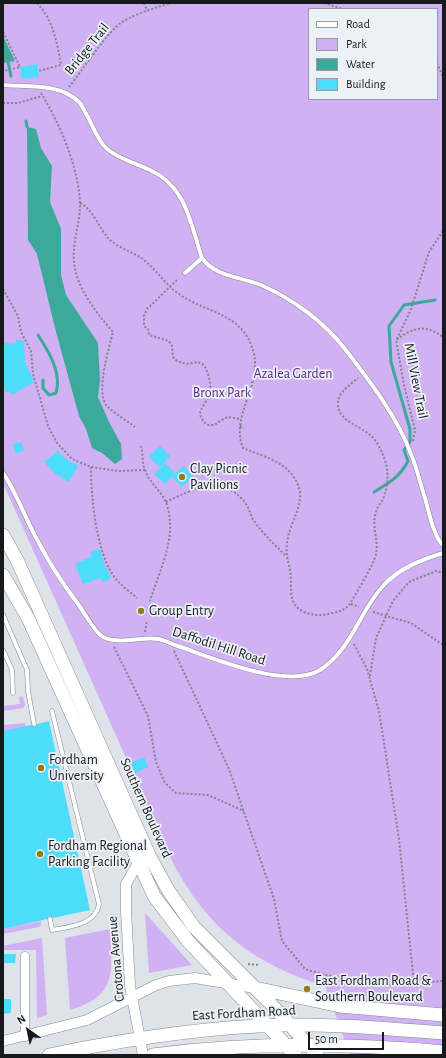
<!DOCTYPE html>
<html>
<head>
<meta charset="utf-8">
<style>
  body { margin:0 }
  #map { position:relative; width:446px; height:1058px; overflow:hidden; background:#dde3e9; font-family:"Alegreya Sans",sans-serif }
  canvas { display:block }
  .frame { position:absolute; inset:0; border:4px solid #17191b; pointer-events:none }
  .legend { position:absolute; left:308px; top:8px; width:130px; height:92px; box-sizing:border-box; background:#ebf1f6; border:1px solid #969b9e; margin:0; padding:5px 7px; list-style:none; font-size:12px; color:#17191b }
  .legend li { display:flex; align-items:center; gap:8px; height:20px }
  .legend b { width:20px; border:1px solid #969b9e }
  .north { position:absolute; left:8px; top:1010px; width:40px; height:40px; -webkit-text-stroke:3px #ebf1f6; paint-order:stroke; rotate:327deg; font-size:11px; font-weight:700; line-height:16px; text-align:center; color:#17191b }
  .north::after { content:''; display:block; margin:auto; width:14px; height:18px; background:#17191b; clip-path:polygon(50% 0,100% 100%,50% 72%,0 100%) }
  .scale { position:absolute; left:308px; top:1032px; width:76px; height:18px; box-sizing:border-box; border:2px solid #17191b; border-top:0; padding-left:5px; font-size:12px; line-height:14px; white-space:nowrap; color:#17191b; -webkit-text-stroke:3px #ebf1f6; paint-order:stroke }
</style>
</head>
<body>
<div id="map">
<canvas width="446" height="1058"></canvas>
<div class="frame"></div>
<ul class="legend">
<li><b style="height:5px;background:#fff"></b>Road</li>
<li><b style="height:11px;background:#d0b1f4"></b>Park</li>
<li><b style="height:11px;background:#3ca99c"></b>Water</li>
<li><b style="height:11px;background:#4ddcf9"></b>Building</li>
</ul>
<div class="north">N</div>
<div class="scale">50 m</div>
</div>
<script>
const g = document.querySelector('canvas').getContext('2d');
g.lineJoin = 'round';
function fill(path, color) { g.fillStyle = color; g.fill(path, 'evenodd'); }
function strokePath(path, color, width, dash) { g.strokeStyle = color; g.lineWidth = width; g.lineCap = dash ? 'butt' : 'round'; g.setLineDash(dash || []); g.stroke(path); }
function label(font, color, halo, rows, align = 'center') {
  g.font = font + ' "Alegreya Sans",sans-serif'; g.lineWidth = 3.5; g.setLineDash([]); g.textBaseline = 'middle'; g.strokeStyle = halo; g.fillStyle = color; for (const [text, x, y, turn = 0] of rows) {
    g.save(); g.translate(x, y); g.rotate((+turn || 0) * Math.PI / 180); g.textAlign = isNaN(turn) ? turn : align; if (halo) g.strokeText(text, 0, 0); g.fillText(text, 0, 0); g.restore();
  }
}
const green = new Path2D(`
  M 3,3 L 443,3 L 443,1055 L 350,1055 L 325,986 C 254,965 207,928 173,863 L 3,483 ZM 309,9 L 437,9 L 437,99 L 309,99 Z
  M 21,696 L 23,697 L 25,705 L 23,708 L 3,711 L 3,706 L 20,704 L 19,698 Z
  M 25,723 L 25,727 L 3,731 L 3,725 Z
  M 145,913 L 192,965 L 149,973 Z
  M 41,921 L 41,925 L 39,927 L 3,934 L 3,929 Z
  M 110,929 C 112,971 118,996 70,1010 L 65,938 Z
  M 42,938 L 47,1015 L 37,1018 L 36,950 L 3,950 L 3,946 Z`);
const water = new Path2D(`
  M 3,36 L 15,61 L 3,63 Z
  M 27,127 L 36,129 L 41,148 L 52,166 L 50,202 L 61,229 L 61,275 L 66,295 L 98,343 L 100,380 L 98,397 L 109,422 L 121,444 L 122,459 L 115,464 L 102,453 L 92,448 L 86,429 L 79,416 L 55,328 L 37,254 L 28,240 Z`);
const stream = new Path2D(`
  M 8,62 L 11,76
  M 26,121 L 27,127
  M 38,335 C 49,352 62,373 56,393 L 49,395 L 43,388 L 43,380
  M 374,492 C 389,483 400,477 408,461 L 404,450 L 410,442 L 410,429 L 391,362 L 389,326 L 404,305 L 435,300`);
const building = new Path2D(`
  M 37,64 L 39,77 L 22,79 L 20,67 Z
  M 16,340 L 24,341 L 25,362 L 34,382 L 12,395 L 9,391 L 6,393 L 3,387 L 3,343 L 16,344 Z
  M 21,442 L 24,451 L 15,453 L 13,444 Z
  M 160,446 L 170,456 L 160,467 L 149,457 Z
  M 58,451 L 66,459 L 78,466 L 69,482 L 56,474 L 44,462 Z
  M 165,463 L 175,473 L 165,484 L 154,474 Z
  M 183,466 L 193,476 L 182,487 L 172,477 Z
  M 100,549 L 104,563 L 111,578 L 103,583 L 100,578 L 83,584 L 75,564 L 91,557 L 91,551 Z
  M 49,721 L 90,910 L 53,918 L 49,916 L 47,919 L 3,929 L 3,731 L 31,725 L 35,727 L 37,724 Z
  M 144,757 L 148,767 L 135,773 L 130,763 Z
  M 3,954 L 16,954 L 15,963 L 3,963 Z
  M 3,999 L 11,999 L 11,1013 L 3,1014 Z`);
const path = new Path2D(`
  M 37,3 C 53,20 57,42 61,65 L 38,71
  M 144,3 L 147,11
  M 324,3 L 343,9
  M 3,32 L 20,67 L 3,71
  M 437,63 L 443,77
  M 69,87 C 82,71 106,33 122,22 C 137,13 155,8 171,3
  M 41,93 C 60,124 77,164 80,201 C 81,221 72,242 74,262 C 76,287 97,314 113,332 C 109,348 95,393 107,406 C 115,414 126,420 135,427
  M 3,103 L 18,103 L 42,96
  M 3,185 L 3,186
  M 80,203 C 94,210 99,229 110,240 C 120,249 134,252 144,260 C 157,271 165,284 179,294 C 207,314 244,312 254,354 C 261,387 230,417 243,448 C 264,457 291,462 299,488 C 304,504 291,522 288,537 C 285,552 287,556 290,570 C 293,586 286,604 304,612 C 312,615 320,616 328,614 C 337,612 346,611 351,602 C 357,592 374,564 376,554 C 379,540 371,526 376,512 C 377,507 381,503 383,499 C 392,478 387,458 375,440 C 365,426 337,423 338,403 C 338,392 351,384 358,378
  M 177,280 L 147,309 L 144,315 L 144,326 L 148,329 L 149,335 L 169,341 L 172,346 L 173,357 L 177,361 L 186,364 L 198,362 L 204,365 C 209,374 212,385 209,395 C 204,409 193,411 207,425 L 214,425 L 227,417 L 241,419
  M 3,289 L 18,316 L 21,332 L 31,351 L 33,374 L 48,426 L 57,443 L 72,459 L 91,467 L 118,471 L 145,470
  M 397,339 L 411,309 L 429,252 L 443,231
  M 240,426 L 244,428
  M 413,441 L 415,430 L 404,385 L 396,340 C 414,327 425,324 443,337
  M 141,446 C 143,453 142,463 145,470 C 150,485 165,493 168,509 C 176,541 159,571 150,601
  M 91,467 C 91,497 96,550 113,575 C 119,584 129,591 137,598
  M 166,502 C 192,489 225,474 246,504 C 250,509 250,516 254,521 C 263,534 274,544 285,555
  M 351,604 L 359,607
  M 373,612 L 411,623 L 443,645
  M 145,632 L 147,620
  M 354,644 L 367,669 L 379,711 L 399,839 L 414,984
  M 114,647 L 148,716 L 156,762 L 165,783 L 176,793 L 208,795 L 244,811
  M 174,651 L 229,769 L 274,899 L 282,941 L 305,969 L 325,975 L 393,985 L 443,981
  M 370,676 L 376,638 L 393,601 L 409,582 L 436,571 L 443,573
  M 248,964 L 260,965`);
const service = new Path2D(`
  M 3,85 C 28,87 60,83 79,102 C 83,106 85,113 88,117 C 93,127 98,141 107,149 C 119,159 135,163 150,170 C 187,187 190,223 202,258 C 215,277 242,277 261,285 C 293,299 324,322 345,349 C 369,380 398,418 411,454 C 417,468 420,483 425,498 C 428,509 434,538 443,545
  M 185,273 L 202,258
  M 3,473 C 18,495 26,521 39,543 C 50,565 64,585 78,604 C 85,614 91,625 99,634 C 113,647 140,636 158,639 C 165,640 171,644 178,646 C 213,658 287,690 320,670 C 352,649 359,612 383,586 C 399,568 421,560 443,553
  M 3,615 L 27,670 L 28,691 L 34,724
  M 3,650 L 12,670 L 13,693
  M 50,919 L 52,930 C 68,927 96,925 99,904 L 52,711`);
const minor = new Path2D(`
  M 25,1037 L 25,956`);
const tertiary = new Path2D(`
  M 138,863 L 126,884 L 126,910 L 130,986 L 143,1055
  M 3,1041 L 87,1020 L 156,985 L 169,981 L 195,978 L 255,988`);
const primary = new Path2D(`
  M 3,535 L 17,560 L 149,855 L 168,890 L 194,927 L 272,1005 L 317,1055
  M 3,575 L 28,618 L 154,896 L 188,941 L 295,1055
  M 255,988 L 340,1006 L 443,1015
  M 49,1055 C 126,1039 204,1027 283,1025 C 336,1024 390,1029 443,1033
  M 153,1055 C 250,1042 346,1043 443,1052`);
const markers = [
  [182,477,4,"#957c23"],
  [141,611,4,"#957c23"],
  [41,768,4,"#957c23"],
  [40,854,4,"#957c23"],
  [307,989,4,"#957c23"]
];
const streetNames = [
  ["Bridge Trail",87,49,-51],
  ["Mill View Trail",416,381,79],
  ["Daffodil Hill Road",219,646,18],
  ["Southern Boulevard",146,808,66],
  ["Crotona Avenue",116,959,-95],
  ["East Fordham Road",244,1013,-3]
];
const parkNames = [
  ["Azalea Garden",293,374],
  ["Bronx Park",222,393]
];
const poiNames = [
  ["Clay Picnic",190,469],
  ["Pavilions",190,485],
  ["Group Entry",149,611],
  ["Fordham",49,760],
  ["University",49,776],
  ["Fordham Regional",48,846],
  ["Parking Facility",48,862],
  ["East Fordham Road &",315,981],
  ["Southern Boulevard",315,997]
];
fill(green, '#d0b1f4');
fill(water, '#3ca99c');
strokePath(stream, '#3ca99c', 3);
fill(building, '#4ddcf9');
strokePath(service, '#84898e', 5);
strokePath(minor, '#84898e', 9);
strokePath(tertiary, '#84898e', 11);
strokePath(primary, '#84898e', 14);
strokePath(path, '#818589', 2, [2, 2]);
strokePath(service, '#fff', 4);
strokePath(minor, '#fff', 8);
strokePath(tertiary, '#fff', 10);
strokePath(primary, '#fff', 13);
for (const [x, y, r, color] of markers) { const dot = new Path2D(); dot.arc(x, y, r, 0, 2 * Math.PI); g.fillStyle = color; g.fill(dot); strokePath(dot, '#ebf1f6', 1.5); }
label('14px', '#17191b', '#ebf1f6', streetNames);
label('14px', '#5d2889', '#ebf1f6', parkNames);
label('14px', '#17191b', '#ebf1f6', poiNames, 'left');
</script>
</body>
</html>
